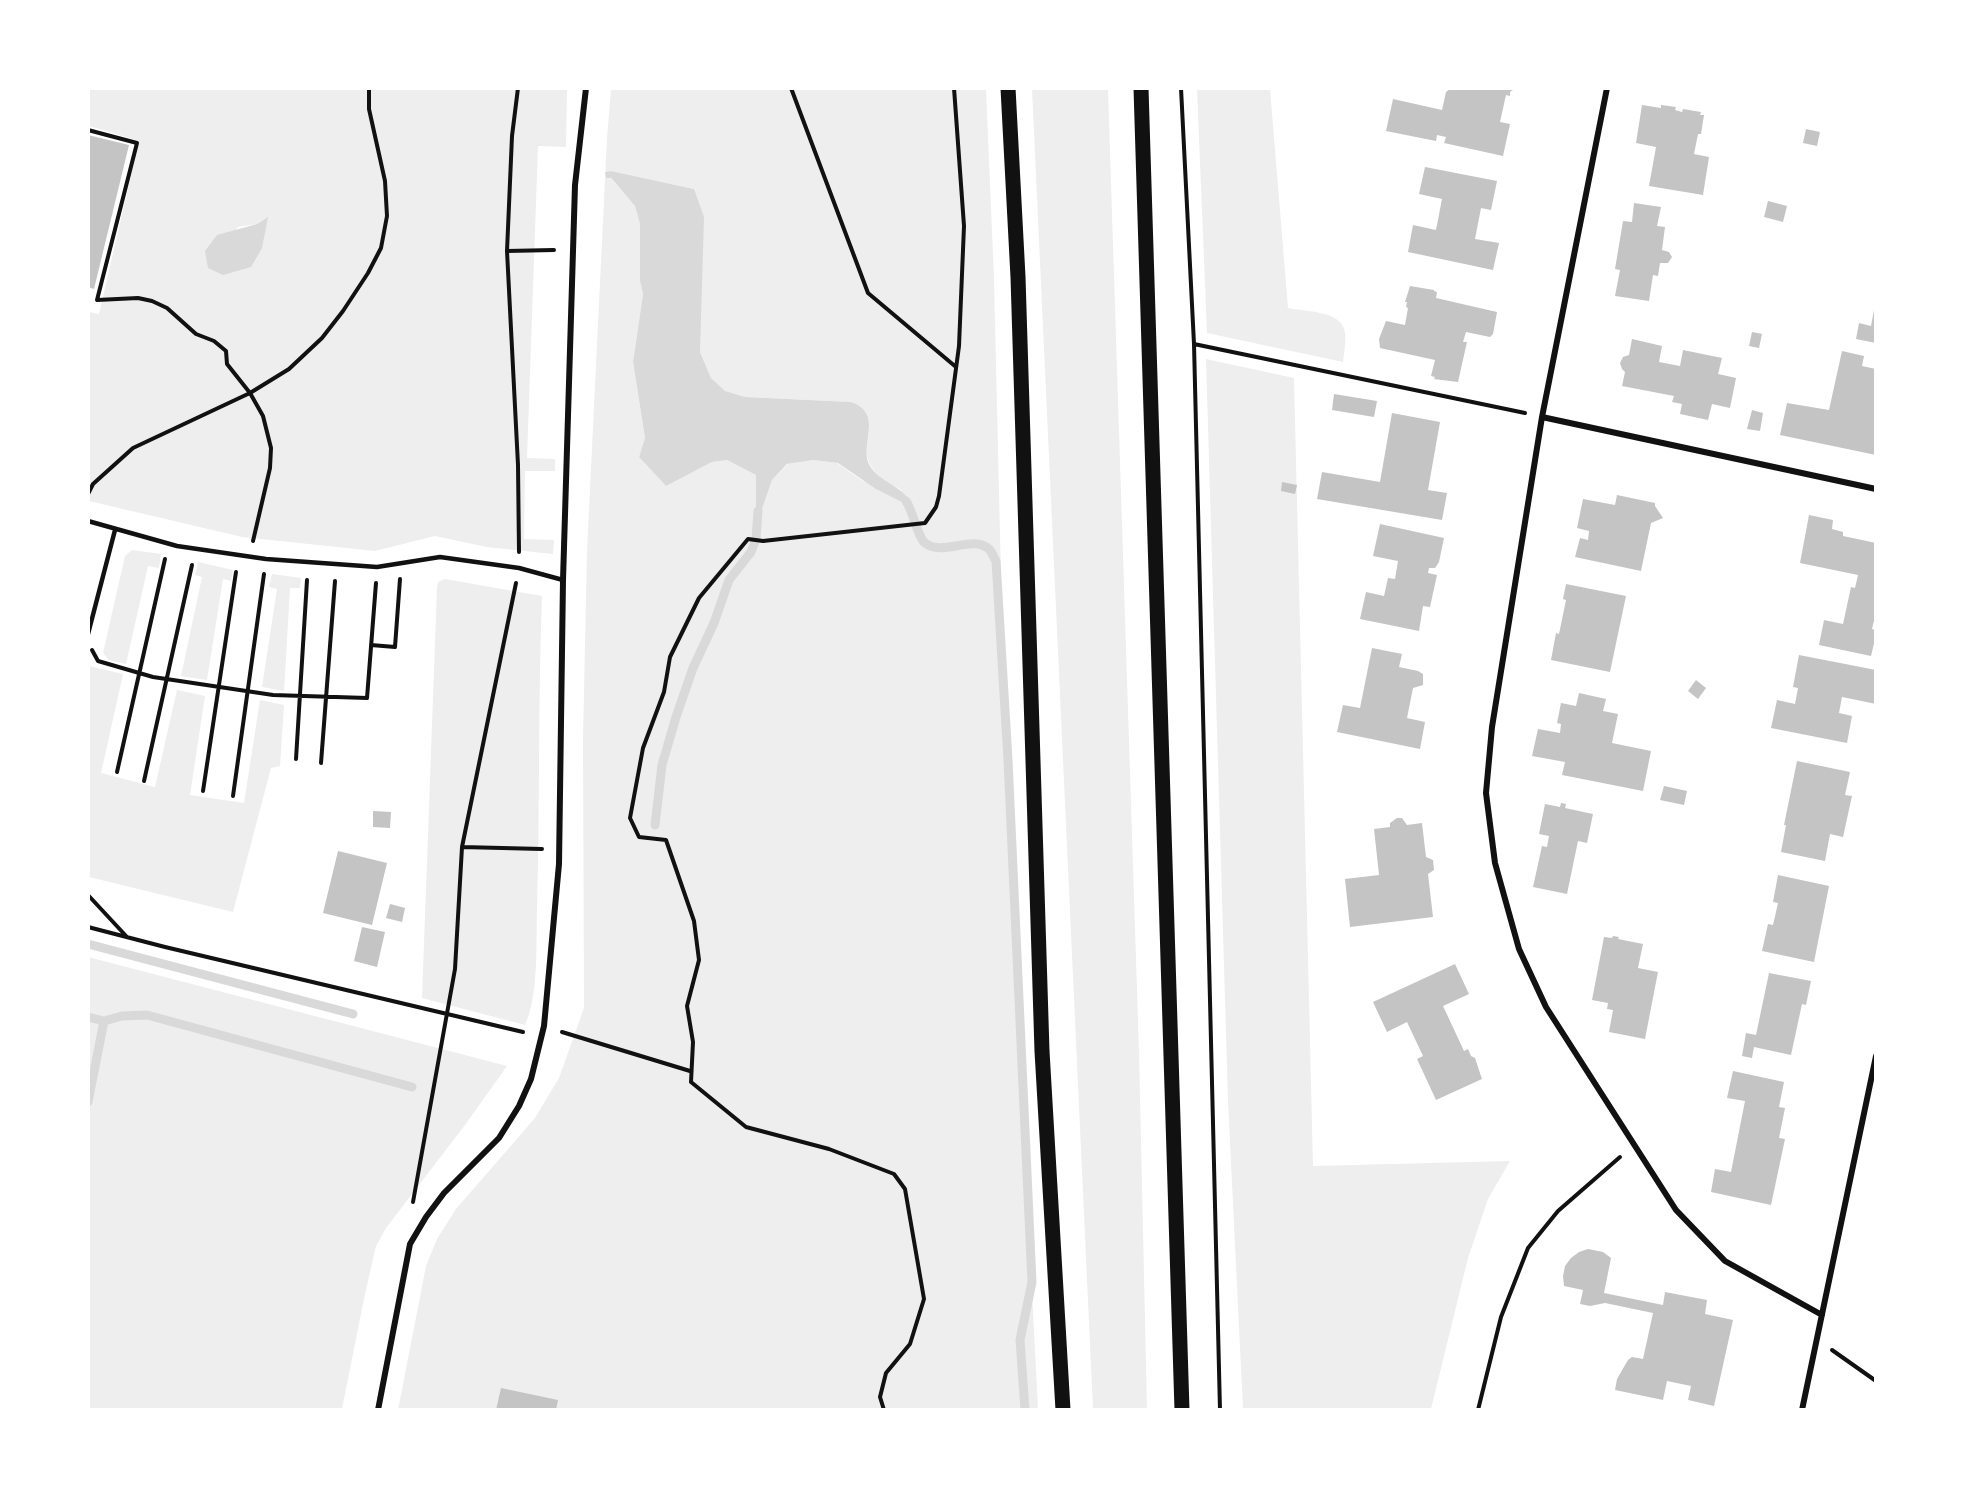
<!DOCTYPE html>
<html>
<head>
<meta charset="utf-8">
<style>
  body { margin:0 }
  #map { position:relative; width:1964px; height:1498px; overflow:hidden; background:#fff; font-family:"Libre Baskerville",serif }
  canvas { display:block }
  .frame { position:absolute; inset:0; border:90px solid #fff; pointer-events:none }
</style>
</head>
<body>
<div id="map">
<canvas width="1964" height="1498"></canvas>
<div class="frame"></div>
</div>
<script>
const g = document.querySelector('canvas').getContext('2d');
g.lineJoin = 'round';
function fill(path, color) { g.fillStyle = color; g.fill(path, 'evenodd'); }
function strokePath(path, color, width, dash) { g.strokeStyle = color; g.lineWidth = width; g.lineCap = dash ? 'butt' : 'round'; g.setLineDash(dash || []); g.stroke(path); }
const green = new Path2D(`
  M 89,89 L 567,89 L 566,147 L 538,146 L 527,458 L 555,459 L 555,471 L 525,471 L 524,539 L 554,540 L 553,554 L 487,547 L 435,536 L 375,551 L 242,537 L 89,501 L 89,312 L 99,314 L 139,141 L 89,126 ZM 267,217 L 208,268 L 238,227 L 257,224 Z
  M 611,89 L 986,89 L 994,279 L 1002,620 L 1015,960 L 1038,1409 L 398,1410 L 426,1266 L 437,1239 L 456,1209 L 535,1118 L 559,1078 L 584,1008 L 583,738 L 587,551 L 607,138 ZM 611,171 L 694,189 L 700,352 L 711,378 L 724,391 L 745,397 L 851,402 C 885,413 859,444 870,464 C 876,477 891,484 903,491 L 863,481 L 837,463 L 813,460 L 788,464 L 772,480 L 761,512 L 756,511 L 756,475 L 727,460 L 712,462 L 666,486 L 639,457 L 645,438 L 633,362 L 643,294 L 640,281 L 640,224 L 635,206 L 605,172 Z
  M 1032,89 L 1108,89 L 1139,1052 L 1147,1409 L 1093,1409 Z
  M 1197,89 L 1270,89 L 1288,308 C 1305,312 1343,310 1345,333 C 1346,343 1344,353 1343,362 L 1207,333 Z
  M 1206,359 L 1294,378 L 1313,1166 L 1510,1161 L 1488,1199 L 1468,1258 L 1431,1409 L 1243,1409 L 1228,1101 Z
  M 132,550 L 161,554 L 159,568 L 148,566 L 126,664 L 109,660 L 103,653 L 125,556 Z
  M 198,562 L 233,570 L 231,581 L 223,579 L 207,680 L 181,676 L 202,577 L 195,575 Z
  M 272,574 L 301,578 L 300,588 L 290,588 L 284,691 L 262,687 L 277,589 L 269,587 Z
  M 445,579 L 542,596 C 538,699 540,804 537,907 C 536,941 539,995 525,1025 L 422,998 L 437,588 L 438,582 Z
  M 89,666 L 123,674 L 101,773 L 155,787 L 177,690 L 205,696 L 190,795 L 244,803 L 260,700 L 284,705 L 280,766 L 271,768 L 233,912 L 89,877 Z
  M 88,957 L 507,1066 L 465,1125 L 386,1228 L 376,1246 L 365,1294 L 342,1409 L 89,1409 Z`);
const water = new Path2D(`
  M 611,171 L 694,189 L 704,217 L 700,352 L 711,378 L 725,391 L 745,397 L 851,402 C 884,413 860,443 869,464 C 877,480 897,484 908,498 L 904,503 L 876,489 L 838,463 L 813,460 L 787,464 L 772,480 L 761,512 L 756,511 L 756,475 L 727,460 L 712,462 L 666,486 L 639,457 L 645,438 L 633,362 L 643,294 L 640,281 L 640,224 L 635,206 L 611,178 L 606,178 L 605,172 Z
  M 268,217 L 262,248 L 251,267 L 223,275 L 208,268 L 205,251 L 217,235 L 257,224 Z`);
const stream = new Path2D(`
  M 906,501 C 913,511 918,538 925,543 C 943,557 972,534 989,549 C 992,552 994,558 996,561 L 1008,760 L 1032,1282 L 1020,1340 L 1025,1410
  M 655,825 L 662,765 L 676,717 L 693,668 L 714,623 L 729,580 L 751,552 L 756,539 L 758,511
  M 88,944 L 353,1014
  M 88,1017 L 104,1021 L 122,1016 L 147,1015 L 412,1087
  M 88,1102 L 104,1021`);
const building = new Path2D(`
  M 1451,88 L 1516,88 L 1510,92 L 1510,96 L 1506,95 L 1500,122 L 1510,124 L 1503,156 L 1444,143 L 1446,137 L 1437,135 L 1436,141 L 1386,131 L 1393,99 L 1442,110 L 1446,92 Z
  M 1642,105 L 1661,108 L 1661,105 L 1676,107 L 1675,110 L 1682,112 L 1683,109 L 1701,112 L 1700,115 L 1704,115 L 1701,134 L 1698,134 L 1694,154 L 1709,157 L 1703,195 L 1649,186 L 1656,147 L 1636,143 Z
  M 1806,129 L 1820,132 L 1817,146 L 1803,143 Z
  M 88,135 L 129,145 L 94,289 L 88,287 Z
  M 1425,167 L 1497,181 L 1491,210 L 1481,208 L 1475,239 L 1499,243 L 1493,270 L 1408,252 L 1413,225 L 1436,230 L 1442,199 L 1419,194 Z
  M 1768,201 L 1787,206 L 1783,222 L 1764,217 Z
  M 1634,203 L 1661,207 L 1657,226 L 1665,227 L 1662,250 L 1669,252 L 1672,257 L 1668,263 L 1660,263 L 1658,276 L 1653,275 L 1649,301 L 1615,296 L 1620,270 L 1615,269 L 1623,221 L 1632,222 Z
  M 1410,286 L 1434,290 L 1434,291 L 1437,292 L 1436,298 L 1497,312 L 1493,334 L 1490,337 L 1466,332 L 1463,342 L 1467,342 L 1458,382 L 1434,379 L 1435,377 L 1431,376 L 1435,360 L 1380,348 L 1379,339 L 1386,321 L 1405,325 L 1408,308 L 1406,307 L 1407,302 L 1405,302 Z
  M 1874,310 L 1876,343 L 1856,339 L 1859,323 L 1871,326 Z
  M 1752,332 L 1762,334 L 1759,348 L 1749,346 Z
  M 1632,339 L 1662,346 L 1659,362 L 1680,366 L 1683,350 L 1722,358 L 1718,374 L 1736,378 L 1730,408 L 1712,404 L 1708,420 L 1680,414 L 1682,404 L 1672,402 L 1674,396 L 1622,386 L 1625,372 L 1622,369 L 1620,363 L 1623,357 L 1629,355 Z
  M 1842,351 L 1864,356 L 1862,366 L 1876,369 L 1876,455 L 1780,435 L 1787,403 L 1829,410 Z
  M 1334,394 L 1377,401 L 1374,417 L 1332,410 Z
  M 1752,410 L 1763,413 L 1760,431 L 1747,429 Z
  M 1392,413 L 1440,422 L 1428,490 L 1447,493 L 1442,520 L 1317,499 L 1322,472 L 1380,482 Z
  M 1282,482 L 1297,485 L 1295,494 L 1281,491 Z
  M 1617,495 L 1655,503 L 1655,506 L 1663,518 L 1651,523 L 1641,571 L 1575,557 L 1580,538 L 1588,540 L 1589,531 L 1577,528 L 1583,499 L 1615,505 Z
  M 1809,515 L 1833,520 L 1832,529 L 1843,532 L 1843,536 L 1876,543 L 1876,612 L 1872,629 L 1876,630 L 1876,635 L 1871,656 L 1819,645 L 1824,620 L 1843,624 L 1851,587 L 1855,588 L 1858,575 L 1800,563 Z
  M 1380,524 L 1444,538 L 1439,562 L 1435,568 L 1429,568 L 1428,573 L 1437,575 L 1430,607 L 1423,606 L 1419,631 L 1360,619 L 1366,592 L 1384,596 L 1388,578 L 1395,579 L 1398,561 L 1373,556 Z
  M 1566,584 L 1626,596 L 1610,672 L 1551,660 L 1556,633 L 1559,634 L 1566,600 L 1563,599 Z
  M 1372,648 L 1402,654 L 1399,667 L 1418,671 L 1423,674 L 1423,685 L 1413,688 L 1407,718 L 1425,722 L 1420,749 L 1337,732 L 1343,705 L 1360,708 Z
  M 1799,655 L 1876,670 L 1876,704 L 1842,697 L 1839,713 L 1852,716 L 1847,743 L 1771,728 L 1777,700 L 1795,704 L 1798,688 L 1793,687 Z
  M 1696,680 L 1706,688 L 1698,699 L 1688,691 Z
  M 1579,693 L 1606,699 L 1603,711 L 1618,714 L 1612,743 L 1651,751 L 1643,791 L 1562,775 L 1565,762 L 1532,756 L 1538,729 L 1560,733 L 1561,724 L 1557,723 L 1561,703 L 1576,706 Z
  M 1797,761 L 1850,772 L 1845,795 L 1852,796 L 1843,837 L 1830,834 L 1825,861 L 1781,852 L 1786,825 L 1784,825 Z
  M 1664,786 L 1687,791 L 1684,805 L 1660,800 Z
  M 1561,803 L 1566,804 L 1565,808 L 1593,814 L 1587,843 L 1578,841 L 1567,894 L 1533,887 L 1542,846 L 1547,847 L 1549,836 L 1539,834 L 1545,804 L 1560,807 Z
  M 373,811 L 391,812 L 390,828 L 373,827 Z
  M 1397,818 L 1402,818 L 1407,825 L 1422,823 L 1426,857 L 1433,860 L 1434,870 L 1428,874 L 1433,917 L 1350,927 L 1345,879 L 1379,875 L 1374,829 L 1390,827 L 1390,823 Z
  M 338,851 L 387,863 L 372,925 L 323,913 Z
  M 1778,875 L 1829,886 L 1814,962 L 1762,951 L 1768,924 L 1773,925 L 1778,903 L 1773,902 Z
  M 390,904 L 405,908 L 402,922 L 386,918 Z
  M 362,927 L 385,932 L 377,967 L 354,961 Z
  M 1613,936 L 1619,937 L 1618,939 L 1643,944 L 1638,968 L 1658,972 L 1645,1039 L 1609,1032 L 1613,1010 L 1607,1009 L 1608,1003 L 1592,1000 L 1604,937 L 1612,938 Z
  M 1455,964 L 1469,994 L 1443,1006 L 1464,1051 L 1468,1049 L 1471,1056 L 1475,1058 L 1482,1079 L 1436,1100 L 1417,1059 L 1423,1056 L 1407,1022 L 1387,1032 L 1373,1002 Z
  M 1769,973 L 1811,981 L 1806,1005 L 1802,1004 L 1791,1055 L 1754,1047 L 1752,1058 L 1742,1056 L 1746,1033 L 1756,1035 Z
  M 1733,1071 L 1784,1082 L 1779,1107 L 1785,1108 L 1779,1138 L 1785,1139 L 1771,1205 L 1711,1192 L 1715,1169 L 1731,1172 L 1745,1101 L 1727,1098 Z
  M 1588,1249 L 1603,1252 L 1611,1258 L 1604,1293 L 1663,1305 L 1665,1292 L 1707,1300 L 1705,1314 L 1733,1320 L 1714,1406 L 1688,1400 L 1691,1386 L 1667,1381 L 1663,1400 L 1615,1390 L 1617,1379 L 1628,1360 L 1632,1357 L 1643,1359 L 1653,1313 L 1605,1303 L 1590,1306 L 1580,1304 L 1583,1290 L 1564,1286 L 1563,1276 L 1565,1266 L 1571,1258 L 1579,1252 Z
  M 501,1388 L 558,1400 L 556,1410 L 496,1410 Z`);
const path = new Path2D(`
  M 518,88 L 512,136 L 507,251 L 518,465 L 519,552
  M 791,88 L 868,293 L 956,367
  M 1181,88 L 1194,344 L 1220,1410
  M 88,130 L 137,143 L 97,300 L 138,298 L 152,301 L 167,308 L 196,334 L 214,341 L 226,351 L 227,364 L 250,393 L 263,416 L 271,448 L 270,468 L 253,541
  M 507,251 L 554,250
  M 1194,344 L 1525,413
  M 88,494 L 93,484 L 133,448 L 250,393 L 289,369 L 322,338 L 343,311 L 368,273 L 381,248 L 387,216 L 385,181 L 369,109 L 369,88
  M 371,645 L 395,647 L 400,579
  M 92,650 L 98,661 L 153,677 L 273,695 L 367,698 L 376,583
  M 296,759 L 307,580
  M 321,763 L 335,581
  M 117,772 L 165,559
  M 144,781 L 192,565
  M 203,791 L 236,572
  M 233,796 L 264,574
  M 462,847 L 542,849
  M 88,895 L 127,937
  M 88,927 L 165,947 L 523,1032
  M 562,1032 L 690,1071
  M 413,1202 L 455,969 L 462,847 L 516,583
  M 1832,1350 L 1876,1381
  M 884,1410 L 880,1397 L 886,1373 L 910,1344 L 924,1299 L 905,1189 L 894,1174 L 829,1149 L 746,1127 L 691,1082 L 693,1042 L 687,1006 L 699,960 L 694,921 L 666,840 L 639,837 L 630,818 L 643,748 L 664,692 L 670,657 L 699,598 L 748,539 L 763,541 L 925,523 L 936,507 L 939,496 L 959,346 L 964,226 L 954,88
  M 1478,1410 L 1501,1317 L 1528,1248 L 1558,1211 L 1620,1157`);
const service = new Path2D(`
  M 88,521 L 177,546 L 266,559 L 377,567 L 440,557 L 519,568 L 563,580
  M 88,634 L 115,530`);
const minor = new Path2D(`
  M 1607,88 L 1542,417 L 1492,727 L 1486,793 L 1495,863 L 1519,949 L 1546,1007 L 1676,1210 L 1725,1261 L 1822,1315
  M 1542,417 L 1876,489
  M 378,1410 L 410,1244 L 426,1217 L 444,1193 L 499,1138 L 519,1106 L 531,1079 L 544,1026 L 559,864 L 563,580 L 575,185 L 586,88
  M 1802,1410 L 1876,1056`);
const primary = new Path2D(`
  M 1008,88 L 1018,277 L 1042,1051 L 1063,1410
  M 1141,88 L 1182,1410`);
fill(green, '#eee');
fill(water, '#d9d9d9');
strokePath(stream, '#d9d9d9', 9);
fill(building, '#c4c4c4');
strokePath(path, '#111', 4);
strokePath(service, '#111', 4.5);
strokePath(minor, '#111', 6);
strokePath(primary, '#111', 15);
</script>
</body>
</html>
